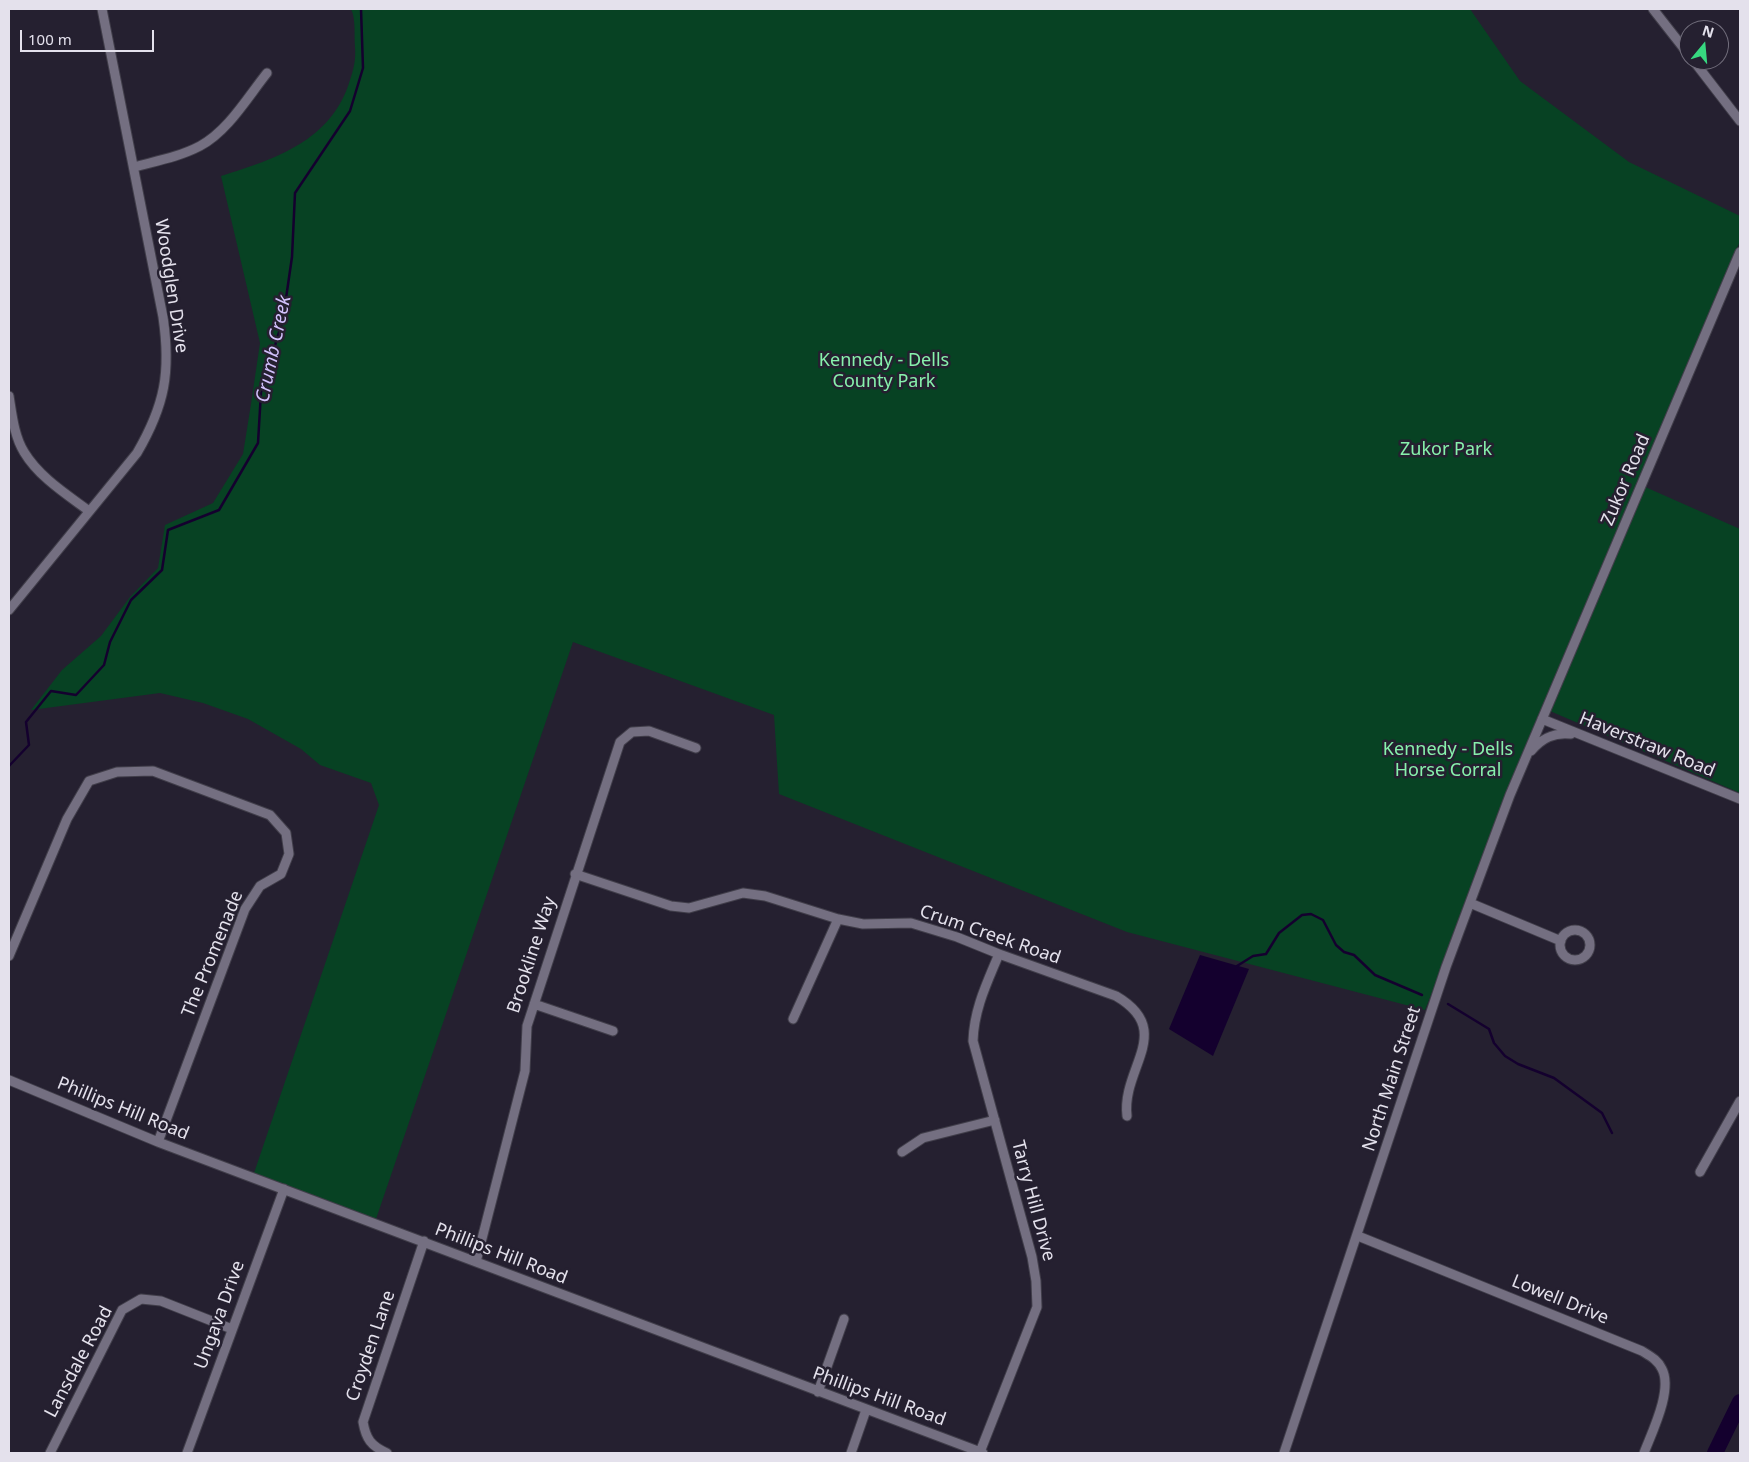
<!DOCTYPE html>
<html>
<head>
<meta charset="utf-8">
<style>
  body { margin:0 }
  #map { position:relative; width:1749px; height:1462px; overflow:hidden; background:#252030; font-family:"Noto Sans",sans-serif }
  canvas { display:block }
  .frame { position:absolute; inset:0; border:10px solid #e4e1ec; pointer-events:none }
  .north { position:absolute; left:1679px; top:20px; width:50px; height:50px; box-sizing:border-box; background:#252030; border:1px solid #716d7b; border-radius:50%; rotate:17deg; font-size:14px; font-weight:700; line-height:20px; text-align:center; color:#e4e1ec }
  .north::after { content:''; display:block; margin:auto; width:18px; height:22px; background:#37d880; clip-path:polygon(50% 0,100% 100%,50% 72%,0 100%) }
  .scale { position:absolute; left:20px; top:30px; width:134px; height:22px; box-sizing:border-box; border:2px solid #e4e1ec; border-top:0; padding-left:6px; font-size:15px; line-height:18px; white-space:nowrap; color:#e4e1ec; -webkit-text-stroke:4px #252030; paint-order:stroke }
</style>
</head>
<body>
<div id="map">
<canvas width="1749" height="1462"></canvas>
<div class="frame"></div>
<div class="north">N</div>
<div class="scale">100 m</div>
</div>
<script>
const g = document.querySelector('canvas').getContext('2d');
g.lineJoin = 'round';
function fill(path, color) { g.fillStyle = color; g.fill(path, 'evenodd'); }
function strokePath(path, color, width, dash) { g.strokeStyle = color; g.lineWidth = width; g.lineCap = dash ? 'butt' : 'round'; g.setLineDash(dash || []); g.stroke(path); }
function label(font, color, halo, rows, align = 'center') {
  g.font = font + ' "Noto Sans",sans-serif'; g.lineWidth = 5; g.setLineDash([]); g.textBaseline = 'middle'; g.strokeStyle = halo; g.fillStyle = color; for (const [text, x, y, turn = 0] of rows) {
    g.save(); g.translate(x, y); g.rotate((+turn || 0) * Math.PI / 180); g.textAlign = isNaN(turn) ? turn : align; if (halo) g.strokeText(text, 0, 0); g.fillText(text, 0, 0); g.restore();
  }
}
const green = new Path2D(`
  M 351,9 L 1470,9 L 1520,81 L 1629,162 L 1740,216 L 1740,241 L 1548,700 L 1425,1010 L 1127,932 L 779,794 L 774,715 L 573,642 L 376,1219 L 254,1173 L 379,805 L 371,783 L 320,765 L 301,749 L 248,719 L 203,703 L 160,693 L 31,710 L 62,670 L 101,636 L 130,597 L 158,568 L 165,525 L 213,503 L 243,454 L 251,404 L 260,343 L 221,176 C 275,159 332,141 350,80 C 354,68 356,59 355,47 C 354,35 356,19 351,9 Z
  M 1643,486 L 1740,529 L 1740,793 L 1550,711 Z`);
const water = new Path2D(`
  M 1200,955 L 1249,969 L 1213,1056 L 1169,1029 Z`);
const stream = new Path2D(`
  M 9,766 L 29,745 L 26,722 L 51,691 L 76,695 L 104,665 L 110,642 L 131,600 L 162,570 L 168,530 L 219,510 L 258,443 L 261,392 L 283,319 L 292,257 L 295,193 L 350,111 L 363,68 L 361,9
  M 1237,966 L 1253,956 L 1266,954 L 1279,933 L 1302,915 L 1311,914 L 1323,920 L 1336,945 L 1344,952 L 1354,955 L 1375,975 L 1422,995
  M 1448,1004 L 1489,1029 L 1494,1043 L 1505,1056 L 1518,1064 L 1554,1078 L 1602,1113 L 1612,1133`);
const river = new Path2D(`
  M 1715,1453 L 1740,1402`);
const minor = new Path2D(`
  M 1653,9 L 1689,55
  M 1693,60 L 1740,121
  M 134,167 C 156,161 179,157 200,146 C 228,131 247,98 267,73
  M 9,396 C 12,414 14,436 24,452 C 39,477 66,494 89,511
  M 9,610 L 137,453 C 165,405 171,372 163,317 L 102,9
  M 1542,719 L 1740,799
  M 1531,751 C 1542,738 1554,732 1571,734
  M 575,874 L 671,906 L 689,908 L 743,893 L 765,896 L 838,919 L 863,924 L 911,923 L 957,937 L 999,954 L 1116,996 C 1176,1031 1121,1068 1127,1116
  M 1470,903 L 1561,941
  M1560 945a15 15 0 1 1 30 0a15 15 0 1 1-30 0Z
  M 9,956 L 67,819 L 89,781 L 117,772 L 153,771 L 270,815 L 286,833 L 289,854 L 281,874 L 260,886 L 245,909 L 158,1142
  M 534,1004 L 613,1031
  M 793,1019 L 838,919
  M 9,1080 L 158,1142 L 983,1453
  M 902,1152 L 923,1138 L 995,1120
  M 1700,1172 L 1740,1101
  M 1358,1236 L 1642,1351 C 1650,1356 1658,1360 1662,1369 C 1673,1390 1652,1432 1644,1453
  M 476,1262 L 525,1071 L 527,1026 L 620,742 L 632,732 L 649,731 L 696,748
  M 818,1392 L 844,1319
  M 980,1452 L 1037,1307 L 1036,1281 L 1032,1257 L 973,1041 C 974,1009 987,983 999,954
  M 50,1453 L 122,1310 L 141,1299 L 161,1301 L 232,1329
  M 187,1453 L 284,1189
  M 387,1453 C 371,1446 366,1439 363,1422 L 424,1241
  M 851,1453 L 866,1410
  M 1284,1453 L 1446,967 L 1510,795 L 1740,252`);
const streetNames = [
  ["Woodglen Drive",171,286,81],
  ["Zukor Road",1626,480,-67],
  ["Haverstraw Road",1647,745,22],
  ["Crum Creek Road",990,935,19],
  ["The Promenade",213,954,-68],
  ["Brookline Way",532,955,-72],
  ["North Main Street",1392,1079,-72],
  ["Phillips Hill Road",123,1109,22],
  ["Tarry Hill Drive",1033,1201,75],
  ["Phillips Hill Road",501,1254,21],
  ["Lowell Drive",1560,1300,22],
  ["Ungava Drive",220,1315,-70],
  ["Croyden Lane",371,1346,-71],
  ["Lansdale Road",79,1362,-62],
  ["Phillips Hill Road",879,1397,20]
];
const parkNames = [
  ["Kennedy - Dells",884,361],
  ["County Park",884,382],
  ["Zukor Park",1446,450],
  ["Kennedy - Dells",1448,750],
  ["Horse Corral",1448,771]
];
const waterNames = [
  ["Crumb Creek",274,349,-78]
];
fill(green, '#074223');
fill(water, '#14002e');
strokePath(stream, '#14002e', 2.5);
strokePath(river, '#14002e', 16);
strokePath(minor, '#413e4a', 11);
strokePath(minor, '#746f81', 9);
label('18px', '#e4e1ec', '#252030', streetNames);
label('18px', '#87f1ac', '#252030', parkNames);
label('italic 19px', '#d1c0fb', '#252030', waterNames);
</script>
</body>
</html>
